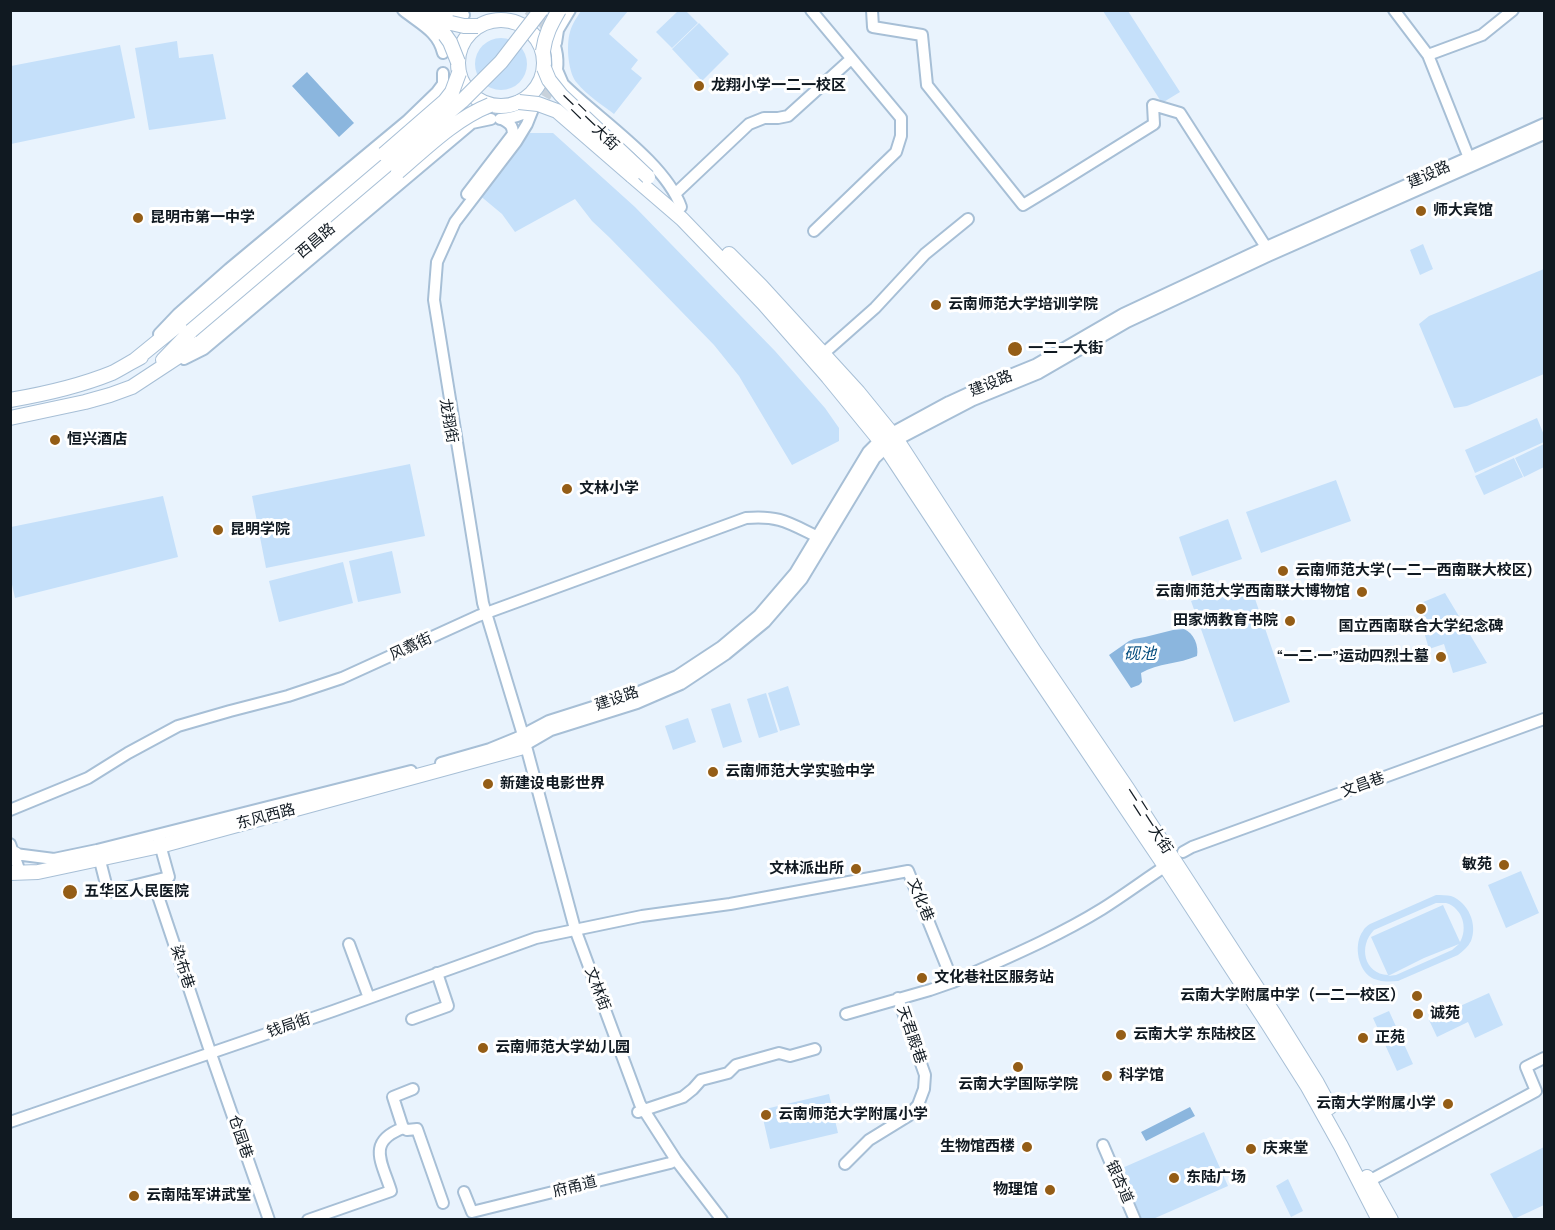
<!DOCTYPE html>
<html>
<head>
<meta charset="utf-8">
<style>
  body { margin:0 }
  #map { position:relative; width:1555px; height:1230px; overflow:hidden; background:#e9f3fd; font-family:Manrope,sans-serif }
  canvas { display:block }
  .frame { position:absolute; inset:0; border:12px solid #101921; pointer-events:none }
</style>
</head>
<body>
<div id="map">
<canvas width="1555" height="1230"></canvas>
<div class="frame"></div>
</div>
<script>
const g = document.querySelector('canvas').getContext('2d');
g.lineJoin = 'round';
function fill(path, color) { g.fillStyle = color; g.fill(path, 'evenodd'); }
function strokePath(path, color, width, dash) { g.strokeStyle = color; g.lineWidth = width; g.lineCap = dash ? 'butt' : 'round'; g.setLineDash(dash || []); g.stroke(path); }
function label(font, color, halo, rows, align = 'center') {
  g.font = font + ' Manrope,"Noto Sans SC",sans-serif'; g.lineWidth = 6; g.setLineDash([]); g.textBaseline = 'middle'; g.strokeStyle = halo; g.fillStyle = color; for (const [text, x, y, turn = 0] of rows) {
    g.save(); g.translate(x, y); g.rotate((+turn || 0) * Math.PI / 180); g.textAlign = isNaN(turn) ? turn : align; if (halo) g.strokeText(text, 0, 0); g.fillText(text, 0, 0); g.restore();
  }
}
const green = new Path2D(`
  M 581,11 L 628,11 L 609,34 L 638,60 L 631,69 L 642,78 L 614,114 C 602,105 587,95 577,83 C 568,73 566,45 570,32 C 572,24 577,17 581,11 Z
  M 678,11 L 686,11 L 698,23 L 672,48 L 656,32 Z
  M 1103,11 L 1128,11 L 1180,92 L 1162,103 Z
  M 699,23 L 729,54 L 702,81 L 672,49 Z
  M475 64a26 26 0 1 1 52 0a26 26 0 1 1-52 0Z
  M 177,41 L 179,58 L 213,54 L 226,119 L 149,130 L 135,48 Z
  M 120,45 L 135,118 L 11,144 L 11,66 Z
  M 530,133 L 553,133 L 635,207 L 775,351 L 825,408 L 839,428 L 839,441 L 792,465 L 739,376 L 714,345 L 610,238 L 592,221 L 575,199 L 515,232 L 502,214 L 478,194 Z
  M 1423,244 L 1433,269 L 1420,275 L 1410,250 Z
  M 1544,269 L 1544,374 L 1467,406 L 1454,408 L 1419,324 L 1429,316 Z
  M 1537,418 L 1544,435 L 1544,442 L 1475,473 L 1465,450 Z
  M 1544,444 L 1544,467 L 1524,477 L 1515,458 Z
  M 1514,458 L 1523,477 L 1484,495 L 1475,476 Z
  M 410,464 L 425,536 L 266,568 L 252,496 Z
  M 1336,480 L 1351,521 L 1261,553 L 1246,512 Z
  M 163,496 L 178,557 L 15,598 L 11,580 L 11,527 Z
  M 1228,519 L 1242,559 L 1192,576 L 1179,537 Z
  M 392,551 L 401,593 L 358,602 L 349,561 Z
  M 343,562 L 353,603 L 279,622 L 269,581 Z
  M 1249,581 L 1290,702 L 1234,722 L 1191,601 Z
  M 1445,593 L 1487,663 L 1453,673 L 1444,644 L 1429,649 L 1416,605 Z
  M 788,686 L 800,725 L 780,731 L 768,693 Z
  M 766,693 L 778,732 L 759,738 L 747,699 Z
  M 730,703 L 742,742 L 723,748 L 711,709 Z
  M 688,718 L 696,742 L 673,750 L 665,726 Z
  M 1521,871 L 1539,913 L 1506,928 L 1488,885 Z
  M 1436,895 C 1441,895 1447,895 1451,896 C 1468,902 1478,924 1471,941 C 1468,947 1463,951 1458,955 L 1398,981 C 1388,982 1377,982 1369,976 C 1357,966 1354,943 1363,931 C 1364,928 1367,926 1370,924 ZM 1436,903 C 1437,903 1446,903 1446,903 C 1463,908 1468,929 1460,942 L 1443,905 L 1371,937 L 1388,975 C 1364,974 1358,946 1374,930 ZM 1459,944 L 1452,950 L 1396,975 L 1388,976 L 1424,958 Z
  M 1489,993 L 1503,1025 L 1475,1038 L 1468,1022 L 1437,1037 L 1429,1020 Z
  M 1389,1011 L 1413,1064 L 1397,1071 L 1373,1018 Z
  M 829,1094 L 838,1133 L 770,1149 L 761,1110 Z
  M 1204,1132 L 1228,1186 L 1153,1219 L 1142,1219 L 1120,1169 Z
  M 1544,1147 L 1544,1205 L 1514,1219 L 1490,1174 Z
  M 1288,1179 L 1303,1211 L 1291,1217 L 1276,1186 Z`);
const water = new Path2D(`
  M 307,72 L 354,123 L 339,137 L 292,86 Z
  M 1184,629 C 1194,633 1199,646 1197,656 C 1179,664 1158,663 1141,673 L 1142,682 L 1139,685 L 1131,688 L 1109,655 L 1129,641 L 1134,639 L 1145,637 L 1173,630 Z
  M 1190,1107 L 1195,1116 L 1146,1141 L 1141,1132 Z`);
const minorTunnel = new Path2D(`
  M 528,10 L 543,23 L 550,34
  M 535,108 L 545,98 L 555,80`);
const minor = new Path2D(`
  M 403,10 C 420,24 438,31 443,53
  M 446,10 L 464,15
  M 811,10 L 901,118 L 901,136 L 896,152 L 814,231
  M 872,10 L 873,27 L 922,35 L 927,85 L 1023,205 L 1056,185 L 1154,124 L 1153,105 L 1180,113 L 1266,247
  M 1394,10 L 1428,55 L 1469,158
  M 550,34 C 557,47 559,62 556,76
  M 556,43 L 558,30 L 570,10
  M 1428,55 L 1482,35 L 1513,10
  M 557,70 L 563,84 C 597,118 665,162 681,207
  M 533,109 L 527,124 L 516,142 L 455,222 L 437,262 L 434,300 L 483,603 L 523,735 L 575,929 L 640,1104 L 676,1160 L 722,1220
  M 500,119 C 512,119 522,115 533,109
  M 676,193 L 749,124 L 764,118 L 778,118 L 788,116 L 851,59
  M 467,194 L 513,134 C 513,125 509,123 502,119
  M 159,334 L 178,314 L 229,269 L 407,121 L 437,92 L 443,84 L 443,73
  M 823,354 L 875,308 L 925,254 L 968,219
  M 184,359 L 204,349 L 472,123 L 491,119
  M 520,748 L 551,730 L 637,703 L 681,684 L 726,654 L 765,622 L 802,579 L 875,458 L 891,443 L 902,437 L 973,400 L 1039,373 L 1127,322 L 1268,256 L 1544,134
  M 441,763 L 490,749 L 517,738 L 549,721 L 634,694 L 677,676 L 721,647 L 759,615 L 795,573 L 868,452 L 880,440 L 892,433 L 949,402 L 986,385 L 1035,365 L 1123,314 L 1264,248 L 1544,124
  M 10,810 L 88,778 L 128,753 L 178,726 L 230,711 L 288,696 L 342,678 L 478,616 L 746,518 C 779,515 789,523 818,537
  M 10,844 L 20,872
  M 1183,852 L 1192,847 L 1544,719
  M 98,853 L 108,892 L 169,877 L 159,841
  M 15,854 L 54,859 L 97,850 L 411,771
  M 153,881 L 211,1054 L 269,1220
  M 349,944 L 369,998
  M 846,1014 L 930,990 L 953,982
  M 412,1019 L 448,1006 L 437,973
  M 638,1112 L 683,1097 L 693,1089 L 701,1080 L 728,1073 L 736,1065 L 779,1053 L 790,1056 L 815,1049
  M 10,1122 L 333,1011 L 536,938 L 642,916 L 730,904 L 908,871 L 953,982 C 1004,959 1055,938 1102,909 C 1126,894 1148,877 1172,862
  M 403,1128 L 407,1130 L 417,1129 L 443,1203
  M 1103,1145 L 1135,1220
  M 845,1164 L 869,1140 L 908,1116 L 918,1105 L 924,1089 L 925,1075 L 898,998
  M 1369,1181 L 1536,1091 L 1526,1067 L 1544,1058
  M 464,1192 L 472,1212 L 670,1163 L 676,1160
  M 308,1220 L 391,1191 C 382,1162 366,1142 403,1128 L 393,1097 L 413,1089`);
const major = new Path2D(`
  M 418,10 L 445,35
  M 432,10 L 439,16 L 451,23
  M458 63a43 43 0 1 1 86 0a43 43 0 1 1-86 0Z
  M 632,176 L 682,219 L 764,304 L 828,377 L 886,448 L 1016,645 L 1165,866 L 1268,1024 L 1308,1087 L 1341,1146 L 1379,1220
  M 729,254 L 761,286 L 858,392 L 897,440 L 1034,651 L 1127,788 L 1276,1017 L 1317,1083 L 1330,1107
  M 135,360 L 183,321 L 384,154
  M 163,360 L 191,331
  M 10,400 C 45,394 80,386 112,373 C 122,368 131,362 141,357
  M 10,418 L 85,402 L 110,395 L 132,387 L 199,343 L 249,298 L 398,172
  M 10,854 L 15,854
  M 10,873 L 38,872 L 160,846 L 520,748
  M 1367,1177 L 1391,1220`);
const majorBridge = new Path2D(`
  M 451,23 L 464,26 L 478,26
  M 445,35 L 450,42 L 458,62
  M 543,51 C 545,35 551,24 559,10
  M 544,68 L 549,80 L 561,95 L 648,177
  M 519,102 L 538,104 L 557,111 L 632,176
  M 384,154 L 445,101 L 452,92 L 459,73
  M 398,172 C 426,148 455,119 490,105
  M 191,331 L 462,101 L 501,62 L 541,10`);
const markers = [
  [699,86,6,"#945d16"],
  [1421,211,6,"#945d16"],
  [138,218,6,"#945d16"],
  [936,305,6,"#945d16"],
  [1015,349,8,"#945d16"],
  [55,440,6,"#945d16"],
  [567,489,6,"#945d16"],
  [218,530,6,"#945d16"],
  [1283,571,6,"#945d16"],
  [1362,592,6,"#945d16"],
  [1421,609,6,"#945d16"],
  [1290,621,6,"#945d16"],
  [1441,657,6,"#945d16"],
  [713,772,6,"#945d16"],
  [488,784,6,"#945d16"],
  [1504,865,6,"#945d16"],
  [856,869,6,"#945d16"],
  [70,892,8,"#945d16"],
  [922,978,6,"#945d16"],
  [1417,996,6,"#945d16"],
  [1418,1014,6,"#945d16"],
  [1121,1035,6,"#945d16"],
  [1363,1038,6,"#945d16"],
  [483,1048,6,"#945d16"],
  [1018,1067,6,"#945d16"],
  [1107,1076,6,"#945d16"],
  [1448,1104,6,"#945d16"],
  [766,1115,6,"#945d16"],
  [1027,1147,6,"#945d16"],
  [1251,1149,6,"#945d16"],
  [1174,1178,6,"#945d16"],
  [1050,1190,6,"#945d16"],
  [134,1196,6,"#945d16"]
];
const poiNames = [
  ["龙翔小学一二一校区",711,86],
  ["师大宾馆",1433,211],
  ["昆明市第一中学",150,218],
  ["云南师范大学培训学院",948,305],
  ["一二一大街",1028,349],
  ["恒兴酒店",67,440],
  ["文林小学",579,489],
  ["昆明学院",230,530],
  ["云南师范大学(一二一西南联大校区)",1295,571],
  ["云南师范大学西南联大博物馆",1350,592,"right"],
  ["田家炳教育书院",1278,621,"right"],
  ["国立西南联合大学纪念碑",1421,627,"center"],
  ["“一二·一”运动四烈士墓",1429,657,"right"],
  ["云南师范大学实验中学",725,772],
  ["新建设电影世界",500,784],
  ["敏苑",1492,865,"right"],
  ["文林派出所",844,869,"right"],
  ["五华区人民医院",84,892],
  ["文化巷社区服务站",934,978],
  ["云南大学附属中学（一二一校区）",1405,996,"right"],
  ["诚苑",1430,1014],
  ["云南大学 东陆校区",1133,1035],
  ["正苑",1375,1038],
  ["云南师范大学幼儿园",495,1048],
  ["科学馆",1119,1076],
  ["云南大学国际学院",1018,1085,"center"],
  ["云南大学附属小学",1436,1104,"right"],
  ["云南师范大学附属小学",778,1115],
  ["生物馆西楼",1015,1147,"right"],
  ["庆来堂",1263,1149],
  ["东陆广场",1186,1178],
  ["物理馆",1038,1190,"right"],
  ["云南陆军讲武堂",146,1196]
];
const streetNames = [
  ["一二一大街",589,122,44],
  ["建设路",1429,175,-24],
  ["西昌路",316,241,-40],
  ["建设路",991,384,-22],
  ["龙翔街",448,421,80],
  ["风翥街",411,647,-25],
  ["建设路",617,699,-19],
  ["文昌巷",1363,785,-20],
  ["东风西路",266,817,-15],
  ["一二一大街",1148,821,57],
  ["文化巷",920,900,68],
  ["染布巷",182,967,72],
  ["文林街",597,989,69],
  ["钱局街",289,1026,-19],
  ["天君殿巷",911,1035,71],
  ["仓园巷",240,1137,71],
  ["银杏道",1119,1182,66],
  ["府甬道",575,1187,-14]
];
const waterNames = [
  ["砚池",1140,655]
];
fill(green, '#c5e0fa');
fill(water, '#8bb6de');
strokePath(minorTunnel, '#c8d2dc', 10, [10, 5]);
strokePath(minor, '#a7bfd6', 14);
strokePath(major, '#a7bfd6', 16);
strokePath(minor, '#fff', 10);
strokePath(major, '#fff', 14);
strokePath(majorBridge, '#a7bfd6', 16, []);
strokePath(majorBridge, '#fff', 14);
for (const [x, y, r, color] of markers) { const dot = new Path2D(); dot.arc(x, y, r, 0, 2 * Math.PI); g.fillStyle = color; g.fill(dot); strokePath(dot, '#fff', 2); }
label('bold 15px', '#101921', '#fff', poiNames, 'left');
label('15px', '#101921', '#fff', streetNames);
label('italic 16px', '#044d7e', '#fff', waterNames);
</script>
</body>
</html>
